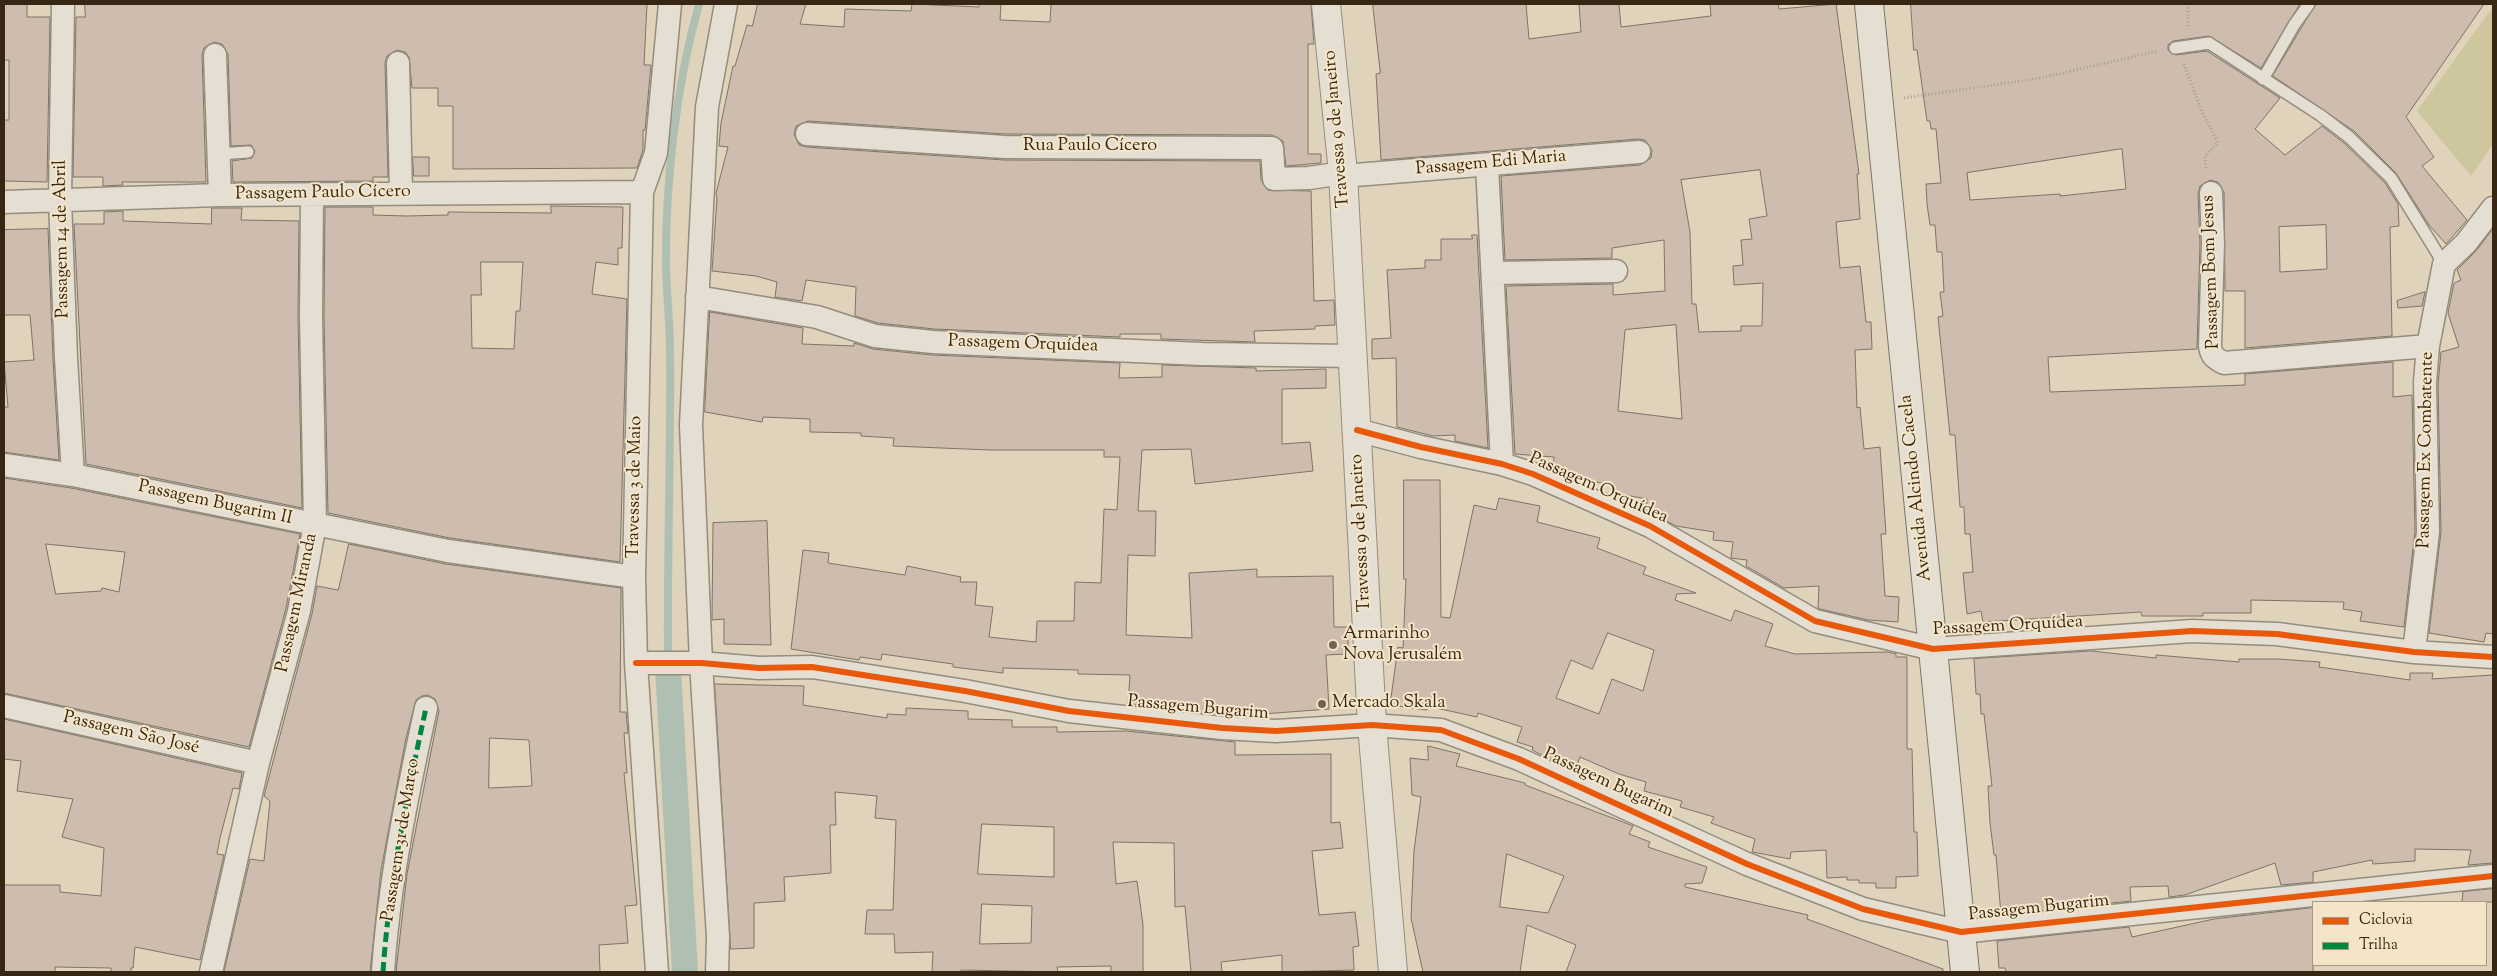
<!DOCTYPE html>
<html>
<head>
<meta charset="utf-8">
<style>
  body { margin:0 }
  #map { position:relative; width:2497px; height:976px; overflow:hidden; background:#dfd3bb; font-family:"Sorts Mill Goudy",serif }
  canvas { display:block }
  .frame { position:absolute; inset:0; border:5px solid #362715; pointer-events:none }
  .legend { position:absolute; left:2312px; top:901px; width:175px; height:65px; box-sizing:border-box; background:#f4e5c9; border:1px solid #a89981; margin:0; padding:6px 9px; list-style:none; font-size:15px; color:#362715 }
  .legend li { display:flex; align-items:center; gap:10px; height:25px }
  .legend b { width:25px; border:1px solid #a89981 }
</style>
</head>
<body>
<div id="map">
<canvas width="2497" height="976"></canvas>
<div class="frame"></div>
<ul class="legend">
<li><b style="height:6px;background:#e8590c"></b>Ciclovia</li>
<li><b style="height:6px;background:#00873e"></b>Trilha</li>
</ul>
</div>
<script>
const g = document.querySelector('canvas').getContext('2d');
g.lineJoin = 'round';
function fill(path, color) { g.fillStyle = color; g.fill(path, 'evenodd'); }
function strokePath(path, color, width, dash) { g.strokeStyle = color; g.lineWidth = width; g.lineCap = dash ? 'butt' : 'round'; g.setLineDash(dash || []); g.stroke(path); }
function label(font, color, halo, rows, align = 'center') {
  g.font = font + ' "Sorts Mill Goudy",serif'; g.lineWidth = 4; g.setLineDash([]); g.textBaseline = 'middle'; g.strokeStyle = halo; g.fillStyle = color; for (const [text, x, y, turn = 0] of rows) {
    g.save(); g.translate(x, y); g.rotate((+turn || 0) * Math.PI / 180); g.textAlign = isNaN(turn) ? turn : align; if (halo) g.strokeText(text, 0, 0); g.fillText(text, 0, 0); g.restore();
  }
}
const green = new Path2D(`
  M 2493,7 L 2493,144 L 2471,176 L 2417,111 Z`);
const stream = new Path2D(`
  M 668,661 C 667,558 671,455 670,352 C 670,324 667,297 666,269 C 665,183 676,86 699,4`);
const canal = new Path2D(`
  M 668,668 L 685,972`);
const building = new Path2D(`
  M 4,4 L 27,4 L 27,17 L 50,17 L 47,182 L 4,181 L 4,120 L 9,120 L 9,60 L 4,60 Z
  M 85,4 L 647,4 L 644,65 L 651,65 L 645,130 L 643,130 L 643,150 L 637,168 L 453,169 L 453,106 L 438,106 L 438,88 L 412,88 L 409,57 L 405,52 L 397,50 L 387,56 L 385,63 L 388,177 L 373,177 L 373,181 L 233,182 L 232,161 L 252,158 L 255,151 L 251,145 L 231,146 L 228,54 L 222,44 L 214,42 L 204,48 L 202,55 L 206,182 L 122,182 L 123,185 L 103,186 L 103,177 L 73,177 L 76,17 L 85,17 Z
  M 758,4 L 806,4 L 800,24 L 844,27 L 845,9 L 911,11 L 912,4 L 979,7 L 979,4 L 1001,4 L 1000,20 L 1050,22 L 1051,4 L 1311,4 L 1314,44 L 1308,44 L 1308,154 L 1321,154 L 1321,163 L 1286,166 L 1283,141 L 1272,135 L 1005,134 L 808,121 L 796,126 L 794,134 L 799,145 L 806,147 L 1004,160 L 1260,161 L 1261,180 L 1268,190 L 1311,191 L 1314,301 L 1334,300 L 1335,325 L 1315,326 L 1315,329 L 1254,331 L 1255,342 L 1161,339 L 1161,334 L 1120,334 L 1120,337 L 934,329 L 878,323 L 855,316 L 856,287 L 806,280 L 802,301 L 775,297 L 777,282 L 756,276 L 712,271 L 717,198 L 716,193 L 728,147 L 719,146 L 721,123 L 733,66 L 735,66 L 747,25 L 752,26 Z
  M 1373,4 L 1526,4 L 1529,39 L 1581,32 L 1579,4 L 1619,4 L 1621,27 L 1711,16 L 1710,4 L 1778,4 L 1779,9 L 1836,4 L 1859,174 L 1857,174 L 1860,219 L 1836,222 L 1840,268 L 1860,266 L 1866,322 L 1871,322 L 1872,349 L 1855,350 L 1857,408 L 1860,407 L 1864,449 L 1880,447 L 1886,534 L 1881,534 L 1885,596 L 1899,597 L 1898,622 L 1868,620 L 1820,609 L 1818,608 L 1819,586 L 1784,588 L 1746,566 L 1747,560 L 1731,558 L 1733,542 L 1713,540 L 1714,532 L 1676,526 L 1646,510 L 1647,499 L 1614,493 L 1615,485 L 1576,479 L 1553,469 L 1554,457 L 1515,454 L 1506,286 L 1613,284 L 1613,295 L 1665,291 L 1664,240 L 1612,248 L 1612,258 L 1505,260 L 1501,176 L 1640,165 L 1651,158 L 1652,150 L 1645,140 L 1638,139 L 1381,160 L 1376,74 L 1380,73 ZM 1760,170 L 1767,216 L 1749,219 L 1752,239 L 1741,240 L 1743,265 L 1733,266 L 1734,285 L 1763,283 L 1762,326 L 1741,326 L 1741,331 L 1699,332 L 1696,304 L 1692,304 L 1690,232 L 1681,180 ZM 1676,325 L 1682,419 L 1618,411 L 1625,330 Z
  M 1911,4 L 2300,4 L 2261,68 L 2209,36 L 2173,41 L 2168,45 L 2168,50 L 2176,55 L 2207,51 L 2280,98 L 2255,129 L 2285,155 L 2322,126 L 2344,143 L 2385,183 L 2398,204 L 2399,226 L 2390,227 L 2392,336 L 2245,348 L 2245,291 L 2225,291 L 2224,192 L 2218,182 L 2210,180 L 2200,186 L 2198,194 L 2200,243 L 2197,349 L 2048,357 L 2050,392 L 2245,385 L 2245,374 L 2393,362 L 2393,397 L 2412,395 L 2415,531 L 2404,627 L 2360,621 L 2362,612 L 2343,609 L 2344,602 L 2251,600 L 2251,613 L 2203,613 L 2203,616 L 2142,616 L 2141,612 L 1983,622 L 1981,611 L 1967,614 L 1963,573 L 1973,572 L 1970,534 L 1965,534 L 1964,507 L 1960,507 L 1955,435 L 1950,435 L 1938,317 L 1943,316 L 1940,292 L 1944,292 L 1942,252 L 1937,252 L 1935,225 L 1930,225 L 1927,204 L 1926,184 L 1941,183 L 1936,129 L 1931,129 L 1930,121 L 1927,121 L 1917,50 L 1914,50 ZM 2122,149 L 2126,189 L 2060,196 L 2060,194 L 1970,200 L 1967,173 ZM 2326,225 L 2327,269 L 2280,272 L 2279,227 Z
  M 2316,4 L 2484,4 L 2406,117 L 2434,157 L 2422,166 L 2467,220 L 2446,244 L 2429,225 L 2396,173 L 2354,131 L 2273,76 Z
  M 413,157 L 429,157 L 429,176 L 414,176 Z
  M 551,206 L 623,207 L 622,248 L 618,248 L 618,265 L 596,262 L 592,294 L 627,299 L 620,562 L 450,538 L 328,513 L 324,317 L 325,207 L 373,207 L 373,215 L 407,216 L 448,215 L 448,212 L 551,213 ZM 481,262 L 523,262 L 520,311 L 516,311 L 514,349 L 472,348 L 471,295 L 481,295 Z
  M 212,208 L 242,208 L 241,220 L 299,221 L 298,317 L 302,508 L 86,464 L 74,224 L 104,224 L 104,212 L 123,211 L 123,221 L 211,224 Z
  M 48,229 L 53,359 L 59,460 L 4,452 L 4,407 L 8,407 L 4,362 L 34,360 L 30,315 L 4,315 L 4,230 Z
  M 2493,229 L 2493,634 L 2486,633 L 2484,642 L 2429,633 L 2441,532 L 2438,385 L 2441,352 L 2459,347 L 2448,313 L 2454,283 L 2461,280 L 2457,270 L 2476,251 Z
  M 1472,235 L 1477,235 L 1488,448 L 1455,441 L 1455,435 L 1433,436 L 1397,427 L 1396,358 L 1372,359 L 1372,339 L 1391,338 L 1387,270 L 1425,268 L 1425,260 L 1441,260 L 1441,239 L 1472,239 Z
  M 2425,292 L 2422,306 L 2398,308 L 2397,301 Z
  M 710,312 L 803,328 L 802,344 L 854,346 L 854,343 L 873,349 L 932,355 L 1120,363 L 1119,378 L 1162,377 L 1162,365 L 1256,368 L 1256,371 L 1326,369 L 1326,388 L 1282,389 L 1282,444 L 1310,442 L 1313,471 L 1195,484 L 1191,449 L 1142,450 L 1138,511 L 1156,511 L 1155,556 L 1128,555 L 1126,635 L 1192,638 L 1189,573 L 1257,569 L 1257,577 L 1333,576 L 1334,627 L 1348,627 L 1348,654 L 1326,655 L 1329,709 L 1236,716 L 1128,704 L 1130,675 L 1078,674 L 1078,670 L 1003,668 L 1003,673 L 953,667 L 953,664 L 882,654 L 881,660 L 860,657 L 859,660 L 791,649 L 803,550 L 829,553 L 828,563 L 905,575 L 907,566 L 961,577 L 960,582 L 977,582 L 975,605 L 993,607 L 989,637 L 1036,642 L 1037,621 L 1074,621 L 1075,582 L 1101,583 L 1104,509 L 1117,510 L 1120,457 L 1104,457 L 1104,450 L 990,450 L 893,446 L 894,438 L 861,436 L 861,433 L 810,432 L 810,419 L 763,417 L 762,422 L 705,412 Z
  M 4,478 L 71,488 L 300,534 L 286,608 L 249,747 L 4,693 ZM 46,544 L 125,552 L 119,592 L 102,588 L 101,591 L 56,594 Z
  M 1404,480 L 1440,480 L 1441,617 L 1450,618 L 1474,505 L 1496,510 L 1499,498 L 1540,506 L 1537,522 L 1600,538 L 1597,548 L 1646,567 L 1643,574 L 1696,593 L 1677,594 L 1675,600 L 1731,621 L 1735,610 L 1773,624 L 1765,646 L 1795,654 L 1887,652 L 1896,654 L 1896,657 L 1907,657 L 1907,749 L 1912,749 L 1914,832 L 1917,832 L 1918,876 L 1896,877 L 1896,888 L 1876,888 L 1876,883 L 1859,883 L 1859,880 L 1847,880 L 1847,877 L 1827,878 L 1826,850 L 1791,852 L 1790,859 L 1752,852 L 1755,839 L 1711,823 L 1714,817 L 1680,807 L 1682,801 L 1644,791 L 1646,782 L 1619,774 L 1580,757 L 1575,771 L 1532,750 L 1533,747 L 1517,742 L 1522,727 L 1478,713 L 1477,717 L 1427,706 L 1427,710 L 1390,705 L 1398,647 L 1403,648 L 1406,579 L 1404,579 ZM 1608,633 L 1654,650 L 1643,691 L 1612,679 L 1599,714 L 1556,698 L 1571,660 L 1592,669 Z
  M 767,521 L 771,645 L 724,644 L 724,619 L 712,620 L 713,523 Z
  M 349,544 L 446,564 L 621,588 L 620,712 L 626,712 L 628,733 L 624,733 L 627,773 L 624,773 L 637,905 L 625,906 L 628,943 L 599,945 L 600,972 L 396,972 L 407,874 L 439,711 L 435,699 L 428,695 L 422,696 L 416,700 L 406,738 L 381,870 L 370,972 L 224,972 L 250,859 L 264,861 L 270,801 L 264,796 L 312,614 L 317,586 L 338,590 ZM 490,738 L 529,740 L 532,786 L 489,788 Z
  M 2091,651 L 2156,658 L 2156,655 L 2239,662 L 2239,659 L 2278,659 L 2320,662 L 2319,667 L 2410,680 L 2410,673 L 2433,673 L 2432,679 L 2493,675 L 2493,863 L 2468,865 L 2471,850 L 2415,849 L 2415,861 L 2373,864 L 2372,860 L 2313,872 L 2313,882 L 2281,885 L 2275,863 L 2185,895 L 2169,897 L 2168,886 L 2130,887 L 2131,901 L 2001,915 L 1996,855 L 1994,855 L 1990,823 L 1988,786 L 1992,786 L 1984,714 L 1981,714 L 1980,694 L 1976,694 L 1974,659 Z
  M 715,684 L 804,686 L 803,705 L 887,718 L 887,714 L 906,715 L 906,708 L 968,711 L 968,719 L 1012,720 L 1012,727 L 1057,727 L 1057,732 L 1126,731 L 1235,742 L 1235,755 L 1331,754 L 1331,823 L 1340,822 L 1343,848 L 1312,851 L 1319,915 L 1355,912 L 1359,946 L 1353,947 L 1354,970 L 1282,972 L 1282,955 L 1221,962 L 1222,972 L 1191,972 L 1185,906 L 1175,907 L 1174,843 L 1113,842 L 1116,884 L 1137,881 L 1143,925 L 1143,972 L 1111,972 L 1111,966 L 1057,967 L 1058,972 L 961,970 L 961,972 L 932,972 L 933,952 L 895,953 L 894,934 L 865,934 L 867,910 L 893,910 L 896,820 L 875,818 L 877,796 L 835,792 L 836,825 L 830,825 L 831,873 L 784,877 L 785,901 L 754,903 L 754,948 L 731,949 ZM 982,824 L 1054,827 L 1054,877 L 978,874 ZM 982,904 L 1032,906 L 1031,943 L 980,944 Z
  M 4,719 L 242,773 L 239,789 L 233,788 L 220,838 L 217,854 L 224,855 L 200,960 L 135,947 L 133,968 L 131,968 L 131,972 L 111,972 L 111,968 L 55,967 L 55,972 L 4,972 L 4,885 L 60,885 L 60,892 L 101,896 L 104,848 L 62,837 L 73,799 L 17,791 L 21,761 L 4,759 Z
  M 1428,746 L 1460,754 L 1456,766 L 1525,783 L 1525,785 L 1623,822 L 1633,826 L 1629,834 L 1650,842 L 1648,847 L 1707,867 L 1702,883 L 1685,884 L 1685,887 L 1808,915 L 1807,919 L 1943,969 L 1943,972 L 1566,972 L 1576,945 L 1527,925 L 1520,972 L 1423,972 L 1411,918 L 1414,851 L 1421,797 L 1412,795 L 1410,758 L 1428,760 ZM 1507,854 L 1564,876 L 1548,913 L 1500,907 Z
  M 2493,889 L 2493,902 L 2462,902 L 2463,892 Z
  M 2313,908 L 2313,972 L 2006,972 L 2005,968 L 1999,968 L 1997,941 L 2129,927 L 2132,937 L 2214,919 Z`);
const path = new Path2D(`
  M 2188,4 L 2188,28
  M 2184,64 L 2202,112 L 2218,142 L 2205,156 L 2206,170
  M 1904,98 L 2041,78 L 2158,51`);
const service = new Path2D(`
  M 2175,48 L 2209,43 L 2320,115 L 2349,137 L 2391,178 L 2444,264
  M 2263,79 L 2294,25 L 2309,4
  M 219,154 L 248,152`);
const minor = new Path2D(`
  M 63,4 L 60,200 L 66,358 L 73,475
  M 215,55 L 220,195
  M 398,63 L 401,193
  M 807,134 L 1005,147 L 1272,148 L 1274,179 L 1309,178 L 1343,173
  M 1487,165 L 1502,464
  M 1343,176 L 1639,152
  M 2211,193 L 2213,243 L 2210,346 C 2211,356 2216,359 2224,363 L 2428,346
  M 4,202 L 220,195 L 642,192
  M 1493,273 L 1616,271
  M 697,297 L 817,317 L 875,336 L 933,342 L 1202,354 L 1353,356
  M 1357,430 L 1421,447 L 1502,464 L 1533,474 L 1650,526 L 1815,621 L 1933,649 L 2192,631 L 2277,634 L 2414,652 L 2493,657
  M 4,465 L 73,475 L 448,551 L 634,577
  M 2414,652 L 2428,532 L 2425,382 L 2428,346 L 2444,264 L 2466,243 L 2493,208
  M 636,663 L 701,663 L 759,668 L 812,667 L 965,691 L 1069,711 L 1222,728 L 1276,731 L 1372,725 L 1441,730 L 1519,759 L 1747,864 L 1863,909 L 1961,932 L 2493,876
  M 4,706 L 258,763
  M 211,972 L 258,763 L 299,611 L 315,524 L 311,317 L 312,195
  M 383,972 C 389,883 407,795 426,708
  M 657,972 L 636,663 L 634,577 L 642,192 L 656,153 L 670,4
  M 717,972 L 718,937 L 701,663 L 691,425 L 707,107 L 726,4`);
const tertiary = new Path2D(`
  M 1326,4 L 1343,173 L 1372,725 L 1393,972`);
const secondary = new Path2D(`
  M 1869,4 L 1965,972`);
const quiet = new Path2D(`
  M 383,972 C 389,883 407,795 426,708`);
const cycleway = new Path2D(`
  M 1357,430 L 1421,447 L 1502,464 L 1533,474 L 1650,526 L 1815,621 L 1933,649 L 2192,631 L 2277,634 L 2414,652 L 2493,657
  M 636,663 L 701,663 L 759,668 L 812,667 L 965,691 L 1069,711 L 1222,728 L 1276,731 L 1372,725 L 1441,730 L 1519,759 L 1747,864 L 1863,909 L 1961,932 L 2493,876`);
const markers = [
  [1333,645,5,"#71634f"],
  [1322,704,5,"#71634f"]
];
const streetNames = [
  ["Travessa 9 de Janeiro",1338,129,-95],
  ["Rua Paulo Cícero",1090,147],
  ["Passagem Edi Maria",1491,164,-5],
  ["Passagem Paulo Cícero",323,194,-1],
  ["Passagem 14 de Abril",63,239,-91],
  ["Passagem Bom Jesus",2212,272,-92],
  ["Passagem Orquídea",1023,345,2],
  ["Passagem Ex Combatente",2427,450,-89],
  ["Travessa 3 de Maio",636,487,-89],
  ["Avenida Alcindo Cacela",1917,488,-96],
  ["Passagem Orquídea",1598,489,24],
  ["Passagem Bugarim II",215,504,12],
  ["Travessa 9 de Janeiro",1362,533,-93],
  ["Passagem Miranda",298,603,-78],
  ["Passagem Orquídea",2008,627,-3],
  ["Passagem Bugarim",1198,709,5],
  ["Passagem São José",131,734,13],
  ["Passagem Bugarim",1608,784,25],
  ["Passagem 31 de Março",402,840,-81],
  ["Passagem Bugarim",2039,909,-6]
];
const poiNames = [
  ["Armarinho",1343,635],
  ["Nova Jerusalém",1343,656],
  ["Mercado Skala",1332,704]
];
fill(green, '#cec69d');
strokePath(stream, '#afc0b3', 8);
strokePath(canal, '#afc0b3', 26);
fill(building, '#cebdae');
strokePath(building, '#7c7466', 1);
strokePath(service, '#948c7c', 14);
strokePath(minor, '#948c7c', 25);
strokePath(tertiary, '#948c7c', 30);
strokePath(secondary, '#7c7466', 30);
strokePath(path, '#a59f95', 3, [1, 2.5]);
strokePath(service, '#e5dfd3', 11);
strokePath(minor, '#e5dfd3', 22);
strokePath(tertiary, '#e5dfd3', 28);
strokePath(secondary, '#e5dfd3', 28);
strokePath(quiet, '#00873e', 5, [10, 5]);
strokePath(cycleway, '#e8590c', 6);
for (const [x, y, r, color] of markers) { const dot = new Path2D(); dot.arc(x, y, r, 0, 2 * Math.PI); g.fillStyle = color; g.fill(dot); strokePath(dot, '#f4e5c9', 2); }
label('18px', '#362715', '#f4e5c9', streetNames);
label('18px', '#362715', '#f4e5c9', poiNames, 'left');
</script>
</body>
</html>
